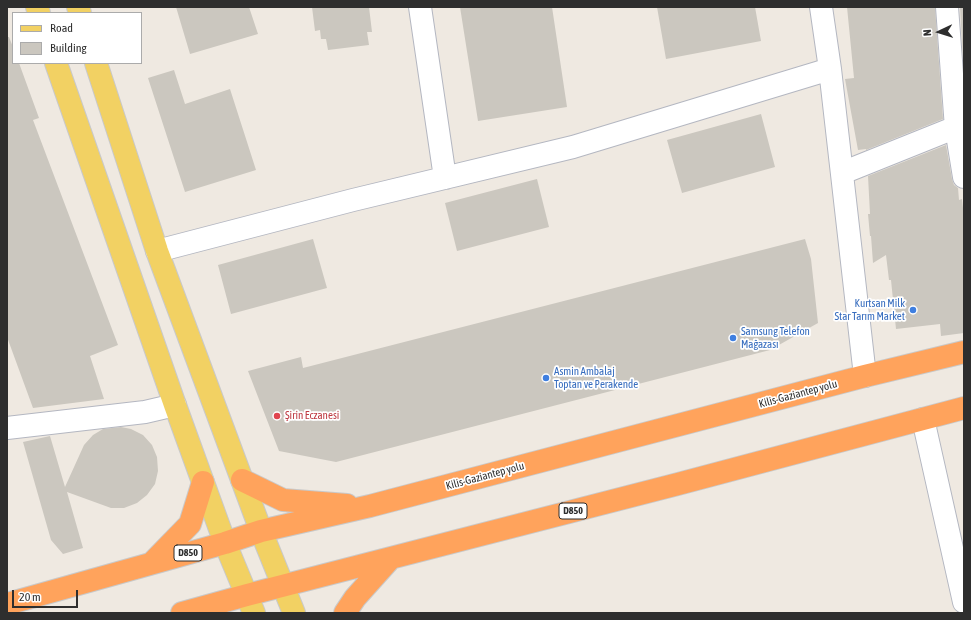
<!DOCTYPE html>
<html>
<head>
<meta charset="utf-8">
<style>
  body { margin:0 }
  #map { position:relative; width:971px; height:620px; overflow:hidden; background:#efe9e1; font-family:"Asap Condensed",sans-serif }
  canvas { display:block }
  .frame { position:absolute; inset:0; border:8px solid #2e2e2e; pointer-events:none }
  .legend { position:absolute; left:12px; top:12px; width:130px; height:52px; box-sizing:border-box; background:#fff; border:1px solid #ababab; margin:0; padding:5px 7px; list-style:none; font-size:12px; color:#2e2e2e }
  .legend li { display:flex; align-items:center; gap:8px; height:20px }
  .legend b { width:20px; border:1px solid #ababab }
  .north { position:absolute; left:919px; top:12px; width:40px; height:40px; -webkit-text-stroke:3px #fff; paint-order:stroke; rotate:266deg; font-size:11px; font-weight:700; line-height:16px; text-align:center; color:#2e2e2e }
  .north::after { content:''; display:block; margin:auto; width:14px; height:18px; background:#2e2e2e; clip-path:polygon(50% 0,100% 100%,50% 72%,0 100%) }
  .scale { position:absolute; left:12px; top:590px; width:66px; height:18px; box-sizing:border-box; border:2px solid #2e2e2e; border-top:0; padding-left:5px; font-size:12px; line-height:14px; white-space:nowrap; color:#2e2e2e; -webkit-text-stroke:3px #fff; paint-order:stroke }
</style>
</head>
<body>
<div id="map">
<canvas width="971" height="620"></canvas>
<div class="frame"></div>
<ul class="legend">
<li><b style="height:5px;background:#f2d163"></b>Road</li>
<li><b style="height:11px;background:#cbc7bf"></b>Building</li>
</ul>
<div class="north">N</div>
<div class="scale">20 m</div>
</div>
<script>
const g = document.querySelector('canvas').getContext('2d');
g.lineJoin = 'round';
function fill(path, color) { g.fillStyle = color; g.fill(path, 'evenodd'); }
function strokePath(path, color, width, dash) { g.strokeStyle = color; g.lineWidth = width; g.lineCap = dash ? 'butt' : 'round'; g.setLineDash(dash || []); g.stroke(path); }
function label(font, color, halo, rows, align = 'center') {
  g.font = font + ' "Asap Condensed",sans-serif'; g.lineWidth = 3.5; g.setLineDash([]); g.textBaseline = 'middle'; g.strokeStyle = halo; g.fillStyle = color; for (const [text, x, y, turn = 0] of rows) {
    g.save(); g.translate(x, y); g.rotate((+turn || 0) * Math.PI / 180); g.textAlign = isNaN(turn) ? turn : align; if (halo) g.strokeText(text, 0, 0); g.fillText(text, 0, 0); g.restore();
  }
}
const building = new Path2D(`
  M 176,7 L 249,7 L 258,34 L 190,54 Z
  M 312,7 L 369,7 L 372,32 L 367,32 L 369,45 L 328,50 L 326,39 L 321,39 L 320,30 L 315,31 Z
  M 460,7 L 552,7 L 567,107 L 478,121 Z
  M 657,7 L 755,7 L 761,41 L 666,59 Z
  M 847,7 L 935,7 L 943,119 L 866,150 L 866,149 L 858,150 L 845,79 L 854,78 Z
  M 960,7 L 964,7 L 963,59 Z
  M 7,37 L 9,37 L 13,47 L 13,63 L 19,63 L 39,118 L 33,120 L 118,345 L 90,356 L 104,399 L 33,408 L 7,337 Z
  M 174,70 L 185,104 L 230,89 L 256,170 L 185,192 L 148,78 Z
  M 761,114 L 775,167 L 682,193 L 667,140 Z
  M 946,145 L 952,179 L 954,185 L 958,188 L 959,200 L 962,199 L 964,217 L 964,333 L 941,336 L 940,324 L 896,329 L 891,280 L 889,280 L 886,255 L 873,263 L 871,236 L 870,236 L 868,214 L 870,214 L 868,176 Z
  M 537,179 L 549,227 L 457,251 L 445,203 Z
  M 313,239 L 327,288 L 231,314 L 218,265 Z
  M 805,239 L 811,259 L 818,323 L 770,350 L 336,462 L 279,451 L 248,371 L 301,357 L 303,368 Z
  M 121,427 L 131,429 L 143,435 L 152,445 L 157,457 L 158,471 L 155,484 L 147,495 L 137,503 L 124,508 L 111,508 L 67,492 L 83,548 L 63,554 L 51,540 L 23,442 L 50,436 L 65,487 L 84,445 L 93,435 L 103,429 Z`);
const minor = new Path2D(`
  M 420,7 L 445,178
  M 821,7 L 830,69 L 865,376
  M 947,7 L 956,128 L 964,177
  M 842,173 L 964,124
  M 157,251 L 353,200 L 573,147 L 830,69
  M 923,419 L 964,602
  M 7,428 L 145,412 L 175,405`);
const major = new Path2D(`
  M 37,7 L 39,13
  M 78,7 L 80,13
  M 56,63 L 175,405 L 225,543 L 254,613
  M 96,63 L 157,251 L 261,531 L 294,613`);
const highway = new Path2D(`
  M 242,480 L 283,500 L 347,505
  M 152,563 L 190,524 L 203,482
  M 7,604 L 225,543 L 261,531 L 370,506 L 865,376 L 964,352
  M 182,613 L 247,595 L 678,484 L 964,408
  M 345,613 L 355,598 L 390,559`);
const markers = [
  [913,310,4,"#3f7fe0"],
  [733,338,4,"#3f7fe0"],
  [546,378,4,"#3f7fe0"],
  [277,416,4,"#e0444e"]
];
const shields = [
  [573,511,28],
  [188,553,28]
];
const shieldNames = [
  ["D850",573,511],
  ["D850",188,553]
];
const shopNames = [
  ["Kurtsan Milk",905,304,"right"],
  ["Star Tarım Market",905,317,"right"],
  ["Samsung Telefon",741,332],
  ["Mağazası",741,345],
  ["Asmin Ambalaj",554,372],
  ["Toptan ve Perakende",554,385]
];
const streetNames = [
  ["Kilis-Gaziantep yolu",798,394,-15],
  ["Kilis-Gaziantep yolu",485,476,-15]
];
const healthNames = [
  ["Şirin Eczanesi",285,416]
];
fill(building, '#cbc7bf');
strokePath(minor, '#b4b7c1', 24);
strokePath(major, '#c9c9c9', 24);
strokePath(highway, '#c9c9c9', 24);
strokePath(minor, '#fff', 22);
strokePath(major, '#f2d163', 22);
strokePath(highway, '#ffa35c', 22);
for (const [x, y, r, color] of markers) { const dot = new Path2D(); dot.arc(x, y, r, 0, 2 * Math.PI); g.fillStyle = color; g.fill(dot); strokePath(dot, '#fff', 1.5); }
for (const [x, y, w] of shields) { const box = new Path2D(); box.roundRect(x - w / 2, y - 8, w, 16, 3); g.fillStyle = '#fff'; g.fill(box); strokePath(box, '#2e2e2e', 1); }
label('bold 10px', '#2e2e2e', null, shieldNames);
label('11px', '#366cbe', '#fff', shopNames, 'left');
label('11px', '#2e2e2e', '#fff', streetNames);
label('11px', '#be3a42', '#fff', healthNames, 'left');
</script>
</body>
</html>
